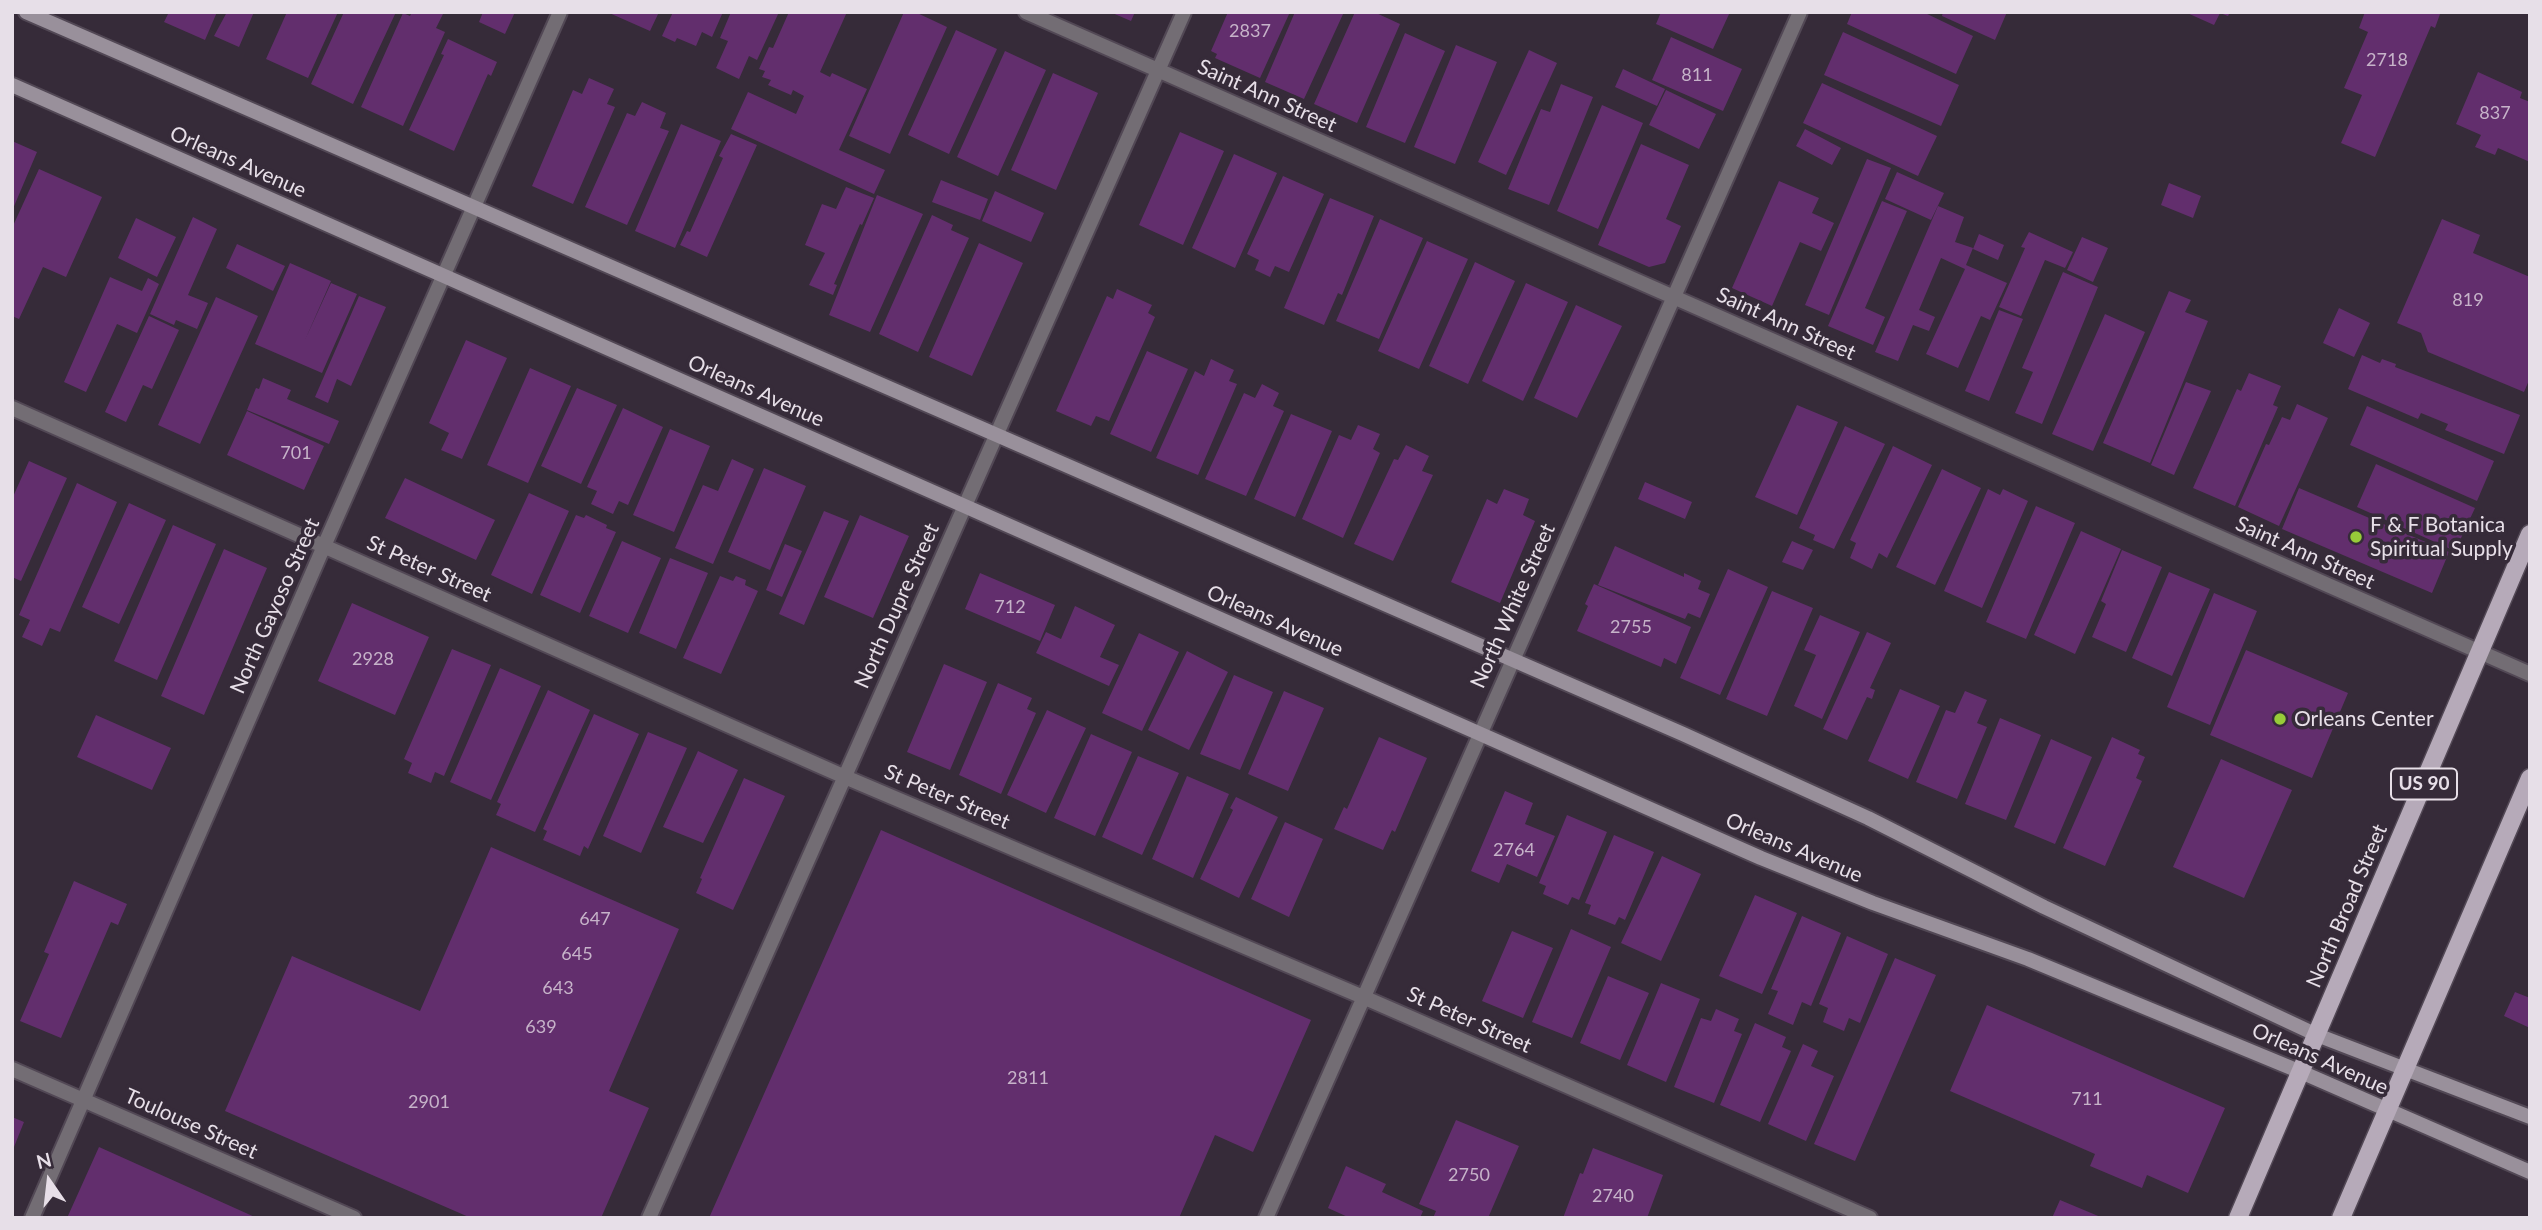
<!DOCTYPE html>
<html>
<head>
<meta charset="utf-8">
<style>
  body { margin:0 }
  #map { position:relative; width:2542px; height:1230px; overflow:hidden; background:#362b39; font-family:Lato,sans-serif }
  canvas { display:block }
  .frame { position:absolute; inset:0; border:14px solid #e7dfe8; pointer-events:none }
  .north { position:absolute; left:14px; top:1146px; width:70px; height:70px; -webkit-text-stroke:5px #362b39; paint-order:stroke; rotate:346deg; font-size:19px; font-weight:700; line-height:28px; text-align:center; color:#e7dfe8 }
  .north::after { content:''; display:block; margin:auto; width:24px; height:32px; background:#e7dfe8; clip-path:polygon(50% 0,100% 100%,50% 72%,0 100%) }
</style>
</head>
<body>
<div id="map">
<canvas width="2542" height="1230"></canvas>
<div class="frame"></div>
<div class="north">N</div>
</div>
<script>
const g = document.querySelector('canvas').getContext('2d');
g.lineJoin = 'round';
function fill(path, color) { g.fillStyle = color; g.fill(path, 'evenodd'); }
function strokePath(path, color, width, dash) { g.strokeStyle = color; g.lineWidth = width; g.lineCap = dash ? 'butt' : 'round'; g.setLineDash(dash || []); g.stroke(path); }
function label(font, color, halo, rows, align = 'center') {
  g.font = font + ' Lato,sans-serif'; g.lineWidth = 7; g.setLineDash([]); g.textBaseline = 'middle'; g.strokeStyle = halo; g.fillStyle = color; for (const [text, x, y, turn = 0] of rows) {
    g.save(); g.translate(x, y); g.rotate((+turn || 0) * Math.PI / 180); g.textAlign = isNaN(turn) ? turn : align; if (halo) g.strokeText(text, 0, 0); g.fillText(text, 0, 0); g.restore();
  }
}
const building = new Path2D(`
  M 169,12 L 217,12 L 205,40 L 164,22 Z
  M 227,12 L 254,12 L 239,47 L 214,36 Z
  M 287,12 L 338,12 L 308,78 L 266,59 Z
  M 344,12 L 396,12 L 353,104 L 311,84 Z
  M 412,12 L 443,14 L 436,28 L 445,32 L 403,126 L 361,107 L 403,13 L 410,16 Z
  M 483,12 L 515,12 L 505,34 L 479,22 Z
  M 607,12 L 659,12 L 650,31 Z
  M 673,12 L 723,12 L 712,37 L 702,32 L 696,46 L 677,38 L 675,42 L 662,36 Z
  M 731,12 L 779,12 L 757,60 L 749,56 L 739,79 L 716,68 L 728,41 L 720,38 Z
  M 789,12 L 847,12 L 820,72 L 830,77 L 832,73 L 867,89 L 839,150 L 885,170 L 874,194 L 731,129 L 748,92 L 796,114 L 804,96 L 793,90 L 791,95 L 768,85 L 771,80 L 762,77 L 765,71 L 759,69 L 769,47 L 773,48 Z
  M 904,12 L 915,12 L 947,27 L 890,154 L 849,136 Z
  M 1110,12 L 1135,12 L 1131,21 Z
  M 1228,12 L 1290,12 L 1260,78 L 1215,58 L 1217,54 L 1211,51 Z
  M 1295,12 L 1344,12 L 1304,99 L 1265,82 Z
  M 1355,12 L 1374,12 L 1400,24 L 1357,123 L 1314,104 Z
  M 1661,12 L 1730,12 L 1713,49 L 1656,24 Z
  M 1852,12 L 1923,12 L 1973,36 L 1956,74 L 1847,24 Z
  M 1943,12 L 2007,12 L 1995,40 L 1942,16 Z
  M 2185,12 L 2230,12 L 2228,16 L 2220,13 L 2214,25 Z
  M 2365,12 L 2435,12 L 2440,14 L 2435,28 L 2431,26 L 2375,157 L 2341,143 L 2362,95 L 2344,88 L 2368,32 L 2359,28 Z
  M 956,30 L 997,49 L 949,154 L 908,135 Z
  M 1843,32 L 1959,85 L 1941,126 L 1824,75 Z
  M 1405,33 L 1445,51 L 1405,143 L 1366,127 Z
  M 1671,37 L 1742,69 L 1723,111 L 1652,80 Z
  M 448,39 L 497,62 L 491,76 L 488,74 L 454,151 L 409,130 L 444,55 L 441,54 Z
  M 1456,45 L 1497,62 L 1455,164 L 1414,147 Z
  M 1529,50 L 1557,63 L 1506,175 L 1478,162 Z
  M 1005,51 L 1046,70 L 998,176 L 957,157 Z
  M 1623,69 L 1665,89 L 1657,106 L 1615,87 Z
  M 2478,72 L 2522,92 L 2520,98 L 2530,102 L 2530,162 L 2498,148 L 2495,155 L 2475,147 L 2481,135 L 2456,124 Z
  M 1053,73 L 1098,93 L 1056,190 L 1011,170 Z
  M 589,78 L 614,89 L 607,104 L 615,107 L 573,204 L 532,186 L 573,90 L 582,94 Z
  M 1822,83 L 1937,136 L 1918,176 L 1803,123 Z
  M 1561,84 L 1593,97 L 1549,205 L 1508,189 L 1541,109 L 1550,112 Z
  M 1666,90 L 1716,114 L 1699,149 L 1649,125 Z
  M 642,102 L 666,113 L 660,128 L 669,131 L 627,225 L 585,207 L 627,113 L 635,116 Z
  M 1602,105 L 1643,123 L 1598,229 L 1557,211 Z
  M 681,124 L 721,141 L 675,248 L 635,231 Z
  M 1805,129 L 1841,148 L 1832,165 L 1796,146 Z
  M 1180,132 L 1224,151 L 1183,245 L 1139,225 Z
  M 731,134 L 757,145 L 707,257 L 680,245 L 687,231 L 690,232 L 723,158 L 719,156 Z
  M 12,141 L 37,152 L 12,211 Z
  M 1641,144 L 1689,165 L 1666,219 L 1681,226 L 1665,263 L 1649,267 L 1598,245 Z
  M 1234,154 L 1277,173 L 1235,268 L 1192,248 Z
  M 1867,159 L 1891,168 L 1829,315 L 1805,305 Z
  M 39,169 L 102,197 L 66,277 L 43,267 L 19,319 L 12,316 L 12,228 Z
  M 1897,172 L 1944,193 L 1931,220 L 1885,199 Z
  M 1283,176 L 1324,194 L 1289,272 L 1275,266 L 1270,277 L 1255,270 L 1259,260 L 1247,254 Z
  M 941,180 L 988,199 L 980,220 L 932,202 Z
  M 1779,181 L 1819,198 L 1812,213 L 1834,223 L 1821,251 L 1800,242 L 1772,306 L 1732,288 Z
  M 2169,183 L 2201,196 L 2193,218 L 2161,205 Z
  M 846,187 L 874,198 L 862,225 L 860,224 L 834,284 L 837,285 L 833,295 L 809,285 L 825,253 L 805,245 L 822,204 L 836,209 Z
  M 995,191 L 1044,213 L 1031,242 L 982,221 Z
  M 877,195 L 923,214 L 870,332 L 829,315 Z
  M 1330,198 L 1374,216 L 1342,295 L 1338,293 L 1324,325 L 1284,308 Z
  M 1882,201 L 1907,211 L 1865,308 L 1885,317 L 1873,345 L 1828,326 Z
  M 1938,206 L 1964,217 L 1955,242 L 1973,248 L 1966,265 L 2007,283 L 1990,320 L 1981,316 L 1958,368 L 1926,354 L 1965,269 L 1941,258 L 1919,310 L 1935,317 L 1929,331 L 1913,325 L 1898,361 L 1875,352 Z
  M 932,215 L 953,225 L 951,230 L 969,238 L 918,352 L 879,334 Z
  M 193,217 L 217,229 L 188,295 L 208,303 L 197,329 L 176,320 L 174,325 L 150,314 Z
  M 136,218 L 176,237 L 157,277 L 118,258 Z
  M 1380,219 L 1423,238 L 1379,339 L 1336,321 Z
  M 2442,219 L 2480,235 L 2473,253 L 2530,277 L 2530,378 L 2524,392 L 2428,352 L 2421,333 L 2397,323 Z
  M 2029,232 L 2073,252 L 2065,268 L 2045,260 L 2021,316 L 1999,307 L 2025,248 L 2021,247 Z
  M 1979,234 L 2004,245 L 1998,260 L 1973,249 Z
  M 2082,237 L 2108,248 L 2093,282 L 2067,270 Z
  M 1427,241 L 1468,259 L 1419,369 L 1378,351 Z
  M 979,243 L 1023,263 L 972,376 L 929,357 Z
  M 237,244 L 285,266 L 273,291 L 226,268 Z
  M 1475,262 L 1515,281 L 1468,384 L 1429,366 Z
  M 290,263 L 331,281 L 305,340 L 331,283 L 357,294 L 322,373 L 255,344 Z
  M 2063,272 L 2098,287 L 2042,424 L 2015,413 L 2033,372 L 2022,368 Z
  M 110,277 L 142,291 L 148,278 L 159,284 L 137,333 L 117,324 L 86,392 L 64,382 Z
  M 1526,283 L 1568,302 L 1523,401 L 1482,381 Z
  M 1117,289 L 1152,305 L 1148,313 L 1155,317 L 1109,421 L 1096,416 L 1091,426 L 1056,411 L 1107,296 L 1113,299 Z
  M 2169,291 L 2191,300 L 2185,312 L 2208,321 L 2150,463 L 2103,443 Z
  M 359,296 L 386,307 L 351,386 L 337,379 L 328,403 L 315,397 Z
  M 216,297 L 258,316 L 200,444 L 158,425 Z
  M 1576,305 L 1622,326 L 1577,418 L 1534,398 Z
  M 2339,308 L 2370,323 L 2354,357 L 2323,343 Z
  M 1999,310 L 2023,319 L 1989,401 L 1965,391 Z
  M 2105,314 L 2145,332 L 2093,451 L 2052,434 Z
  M 149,316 L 179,330 L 152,389 L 143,385 L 126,422 L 105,412 Z
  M 466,340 L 507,358 L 462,459 L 441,450 L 449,433 L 429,423 Z
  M 1147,351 L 1188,369 L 1151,452 L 1110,434 Z
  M 2362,355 L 2380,363 L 2382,359 L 2396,364 L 2395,367 L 2520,415 L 2504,454 L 2445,430 L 2448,424 L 2421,413 L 2418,419 L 2348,389 Z
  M 1211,359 L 1234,370 L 1229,381 L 1237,384 L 1198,475 L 1156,458 L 1195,371 L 1204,376 Z
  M 530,368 L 571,386 L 528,483 L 487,465 Z
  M 2249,373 L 2281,386 L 2273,405 L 2278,407 L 2235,506 L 2193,488 L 2237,389 L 2241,391 Z
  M 263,378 L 291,390 L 287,399 L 339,421 L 329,444 L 247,410 L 256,388 L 259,389 Z
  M 2186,382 L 2211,391 L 2174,475 L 2151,465 Z
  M 1262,384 L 1279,393 L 1273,406 L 1284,411 L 1246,496 L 1205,479 L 1244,393 L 1255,398 Z
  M 577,388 L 617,405 L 581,484 L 541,466 Z
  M 2297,404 L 2328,418 L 2279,526 L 2238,507 L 2266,444 L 2269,445 L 2282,417 L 2290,420 Z
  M 1797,405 L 1838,422 L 1797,515 L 1755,497 Z
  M 2367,406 L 2494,461 L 2477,501 L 2350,445 Z
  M 623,408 L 663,427 L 628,505 L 619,501 L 613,514 L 591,504 L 597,491 L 587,487 Z
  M 247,411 L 324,446 L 304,490 L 227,455 Z
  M 1291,414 L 1332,431 L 1295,517 L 1254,499 Z
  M 1358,425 L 1380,434 L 1373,449 L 1380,453 L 1343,538 L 1302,519 L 1339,435 L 1351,440 Z
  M 1845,426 L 1885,444 L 1834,549 L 1813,540 L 1815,535 L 1799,528 Z
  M 670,429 L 710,446 L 674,532 L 633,515 Z
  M 1406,445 L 1429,456 L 1422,471 L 1433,475 L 1393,561 L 1354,544 L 1394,459 L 1398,460 Z
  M 1893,446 L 1932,465 L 1887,558 L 1879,553 L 1872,569 L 1850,558 L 1856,543 L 1850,540 Z
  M 732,459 L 754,469 L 713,564 L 675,548 L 703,485 L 718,491 Z
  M 29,461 L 67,478 L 21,581 L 12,577 L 12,499 Z
  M 2376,464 L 2475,508 L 2455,551 L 2357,507 Z
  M 764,468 L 806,486 L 770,570 L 728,552 Z
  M 1942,469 L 1981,488 L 1935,585 L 1896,567 Z
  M 405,478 L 495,520 L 476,560 L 385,518 Z
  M 1645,482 L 1692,502 L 1685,519 L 1638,499 Z
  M 77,483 L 117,502 L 60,632 L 50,628 L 42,646 L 22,637 L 30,620 L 19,615 Z
  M 2299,488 L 2449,552 L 2432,593 L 2282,529 Z
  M 1504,489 L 1529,499 L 1523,515 L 1535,521 L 1500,603 L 1451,582 L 1487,499 L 1497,504 Z
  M 1988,489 L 2000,495 L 2003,489 L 2028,501 L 1982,608 L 1944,591 Z
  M 529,493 L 569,511 L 532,594 L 491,575 Z
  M 129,503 L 166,520 L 119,624 L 82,607 Z
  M 2036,506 L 2075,523 L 2026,639 L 1986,622 Z
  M 824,511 L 849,521 L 804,625 L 779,614 Z
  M 576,515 L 584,518 L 586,515 L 607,525 L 606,528 L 616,532 L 580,613 L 540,595 Z
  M 860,515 L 909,536 L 873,618 L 824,597 Z
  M 173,525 L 216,544 L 157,680 L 114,661 Z
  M 2081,531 L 2121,549 L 2075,654 L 2034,635 Z
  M 622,541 L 661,558 L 628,633 L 589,616 Z
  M 1792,541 L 1813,550 L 1803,570 L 1782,562 Z
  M 785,544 L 802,551 L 782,597 L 766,590 Z
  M 1615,546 L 1684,577 L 1684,573 L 1701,581 L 1698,589 L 1710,594 L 1700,618 L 1688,613 L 1685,619 L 1598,585 Z
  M 224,549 L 267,568 L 204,715 L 161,696 Z
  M 2122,550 L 2162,567 L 2126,652 L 2092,637 L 2106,604 L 2101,601 Z
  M 670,558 L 708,573 L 676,649 L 639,633 Z
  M 1728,569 L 1768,587 L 1720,695 L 1680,678 Z
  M 2169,572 L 2210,589 L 2172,676 L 2132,658 Z
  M 980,573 L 1055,605 L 1040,641 L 965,609 Z
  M 720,576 L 733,581 L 736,576 L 746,580 L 745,585 L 758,591 L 721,674 L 683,658 Z
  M 1594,584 L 1691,627 L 1676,664 L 1664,658 L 1661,667 L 1577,631 L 1588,606 L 1585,604 Z
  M 1772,591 L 1813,608 L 1767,716 L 1726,699 Z
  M 2214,593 L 2257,611 L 2210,725 L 2167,707 Z
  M 352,603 L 429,637 L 395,715 L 318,681 Z
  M 1075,606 L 1115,625 L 1100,657 L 1119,665 L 1109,686 L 1036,653 L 1046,632 L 1061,639 Z
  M 1820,615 L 1860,632 L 1822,719 L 1794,706 L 1816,655 L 1804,650 Z
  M 1867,632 L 1891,643 L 1870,688 L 1875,690 L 1872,699 L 1867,697 L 1847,740 L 1823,729 Z
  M 1139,633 L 1179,652 L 1142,731 L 1102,713 Z
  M 452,649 L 491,665 L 444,776 L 435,772 L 431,783 L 408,773 L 412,763 L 404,759 Z
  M 2246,650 L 2348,693 L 2312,778 L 2210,735 Z
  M 1187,651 L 1228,672 L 1189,750 L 1148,730 Z
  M 944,664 L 987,682 L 950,770 L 907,752 Z
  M 500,668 L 541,686 L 491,800 L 450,782 Z
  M 1234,675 L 1273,692 L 1240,770 L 1200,754 Z
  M 998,683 L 1032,698 L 1027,709 L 1036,713 L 1001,794 L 959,775 Z
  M 1900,689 L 1940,706 L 1908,779 L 1868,761 Z
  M 548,690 L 590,710 L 535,832 L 496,815 L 501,804 L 497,802 Z
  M 1284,691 L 1324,708 L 1288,791 L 1248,774 Z
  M 1965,691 L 1987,700 L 1977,723 L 1987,727 L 1957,799 L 1916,782 L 1946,710 L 1955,713 Z
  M 1047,710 L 1086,728 L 1046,813 L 1007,795 Z
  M 594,714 L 639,734 L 588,849 L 584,846 L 580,856 L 543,840 L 547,831 L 543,829 Z
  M 96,715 L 171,748 L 152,790 L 77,757 Z
  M 2000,718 L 2041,735 L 2006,820 L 1965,804 Z
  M 648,732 L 687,748 L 641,853 L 603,836 Z
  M 1091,734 L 1132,752 L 1095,836 L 1054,818 Z
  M 1379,737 L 1427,758 L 1395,832 L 1392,830 L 1383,850 L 1334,829 L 1344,807 L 1347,809 Z
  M 2112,737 L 2140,750 L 2138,754 L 2145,757 L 2136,778 L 2142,781 L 2105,866 L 2063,848 Z
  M 2051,739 L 2092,757 L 2055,844 L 2014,827 Z
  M 698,751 L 738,770 L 703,843 L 663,827 Z
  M 1138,756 L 1179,773 L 1142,855 L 1102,837 Z
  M 2221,759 L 2292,790 L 2244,898 L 2173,867 Z
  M 1187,776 L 1229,794 L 1193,878 L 1152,859 Z
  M 744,778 L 785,796 L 733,910 L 696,893 L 702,879 L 700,878 Z
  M 1505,791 L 1533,803 L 1525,824 L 1555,836 L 1537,877 L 1507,864 L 1499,883 L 1471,871 Z
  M 1236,797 L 1278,817 L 1239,898 L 1200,879 L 1233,810 L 1230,808 Z
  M 1567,815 L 1607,832 L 1579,900 L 1572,897 L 1568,905 L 1543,894 L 1546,886 L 1539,883 Z
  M 1285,822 L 1323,839 L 1289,917 L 1251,899 Z
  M 881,830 L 1311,1020 L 1253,1152 L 1215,1135 L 1179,1218 L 709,1218 Z
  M 1614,835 L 1654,852 L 1625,920 L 1619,917 L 1615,925 L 1588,914 L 1591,905 L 1585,903 Z
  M 491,847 L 679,929 L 609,1091 L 649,1108 L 601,1218 L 471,1218 L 225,1111 L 292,956 L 420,1011 Z
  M 1662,856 L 1701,874 L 1661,961 L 1621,943 Z
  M 74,881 L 127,904 L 118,925 L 111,922 L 61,1038 L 20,1021 L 49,954 L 44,952 Z
  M 1755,895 L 1797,913 L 1762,994 L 1719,976 Z
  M 1802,916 L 1841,933 L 1811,1006 L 1802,1002 L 1793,1025 L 1768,1014 L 1778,991 L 1771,989 Z
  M 1571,929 L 1611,947 L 1572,1038 L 1532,1022 Z
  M 1512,931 L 1553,948 L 1523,1018 L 1482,1001 Z
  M 1847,936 L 1888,954 L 1860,1023 L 1849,1018 L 1844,1031 L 1823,1022 L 1828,1008 L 1819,1004 Z
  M 1895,958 L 1936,975 L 1855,1161 L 1814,1144 Z
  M 1608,976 L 1649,993 L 1620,1060 L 1580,1043 Z
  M 1661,983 L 1700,999 L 1666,1082 L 1627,1065 Z
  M 2515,992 L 2530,998 L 2530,1028 L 2504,1016 Z
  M 1987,1005 L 2225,1108 L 2188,1193 L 2147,1175 L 2142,1188 L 2090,1166 L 2095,1154 L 1950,1091 Z
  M 1716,1009 L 1739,1019 L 1734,1031 L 1742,1034 L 1714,1103 L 1674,1087 L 1701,1018 L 1711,1021 Z
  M 1755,1023 L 1786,1037 L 1782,1047 L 1791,1051 L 1760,1122 L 1720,1105 Z
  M 1803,1044 L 1818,1051 L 1811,1066 L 1834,1076 L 1806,1141 L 1768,1124 Z
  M 12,1117 L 24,1122 L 12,1152 Z
  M 1456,1120 L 1519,1146 L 1488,1218 L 1433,1218 L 1436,1211 L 1419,1204 Z
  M 99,1147 L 257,1218 L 67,1218 Z
  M 1593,1148 L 1663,1175 L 1647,1218 L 1563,1218 L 1580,1173 L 1583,1174 Z
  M 1346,1166 L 1386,1184 L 1382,1192 L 1423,1211 L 1420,1218 L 1350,1218 L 1328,1208 Z
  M 2060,1200 L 2103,1218 L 2052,1218 Z`);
const street = new Path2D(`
  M 1026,12 L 2530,674
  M 12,408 L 845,777 L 1363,997 L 1870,1218
  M 12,1069 L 354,1218
  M 32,1218 L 324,546 L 560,12
  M 649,1218 L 1184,12
  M 1266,1218 L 1800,12`);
const secondary = new Path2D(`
  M 26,12 L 1683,734 L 1868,818 L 2044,907 L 2317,1035 L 2530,1117
  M 12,85 L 1761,858 L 1873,903 L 2028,959 L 2301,1072 L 2530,1172`);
const primary = new Path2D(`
  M 2238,1218 L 2530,534
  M 2341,1218 L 2530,778`);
const markers = [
  [2356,537,7,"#97cc39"],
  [2280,719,7,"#97cc39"]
];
const numberNames = [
  ["2837",1250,31],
  ["2718",2387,60],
  ["811",1697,75],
  ["837",2495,113],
  ["819",2468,300],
  ["701",296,453],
  ["712",1010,607],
  ["2755",1631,627],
  ["2928",373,659],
  ["2764",1514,850],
  ["647",595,919],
  ["645",577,954],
  ["643",558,988],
  ["639",541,1027],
  ["2811",1028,1078],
  ["711",2087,1099],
  ["2901",429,1102],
  ["2750",1469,1175],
  ["2740",1613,1196]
];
const shields = [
  [2424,784,66]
];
const shieldNames = [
  ["US 90",2424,784]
];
const streetNames = [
  ["Saint Ann Street",1267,96,24],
  ["Orleans Avenue",238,162,24],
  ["Saint Ann Street",1786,324,24],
  ["Orleans Avenue",756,391,24],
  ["Saint Ann Street",2305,553,24],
  ["St Peter Street",429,569,24],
  ["North Gayoso Street",275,606,-66],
  ["North Dupre Street",897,606,-66],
  ["North White Street",1513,606,-66],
  ["Orleans Avenue",1275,621,24],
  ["St Peter Street",947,797,23],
  ["Orleans Avenue",1794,848,23],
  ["North Broad Street",2347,906,-67],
  ["St Peter Street",1469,1020,24],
  ["Orleans Avenue",2320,1059,24],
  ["Toulouse Street",191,1124,24]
];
const poiNames = [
  ["F & F Botanica",2370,525],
  ["Spiritual Supply",2370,549],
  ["Orleans Center",2294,719]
];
fill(building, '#622e6d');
strokePath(street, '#524855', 18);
strokePath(secondary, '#524855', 18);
strokePath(primary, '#524855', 21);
strokePath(street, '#736d74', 14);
strokePath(secondary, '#99909b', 14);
strokePath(primary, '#b6aab9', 18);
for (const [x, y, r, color] of markers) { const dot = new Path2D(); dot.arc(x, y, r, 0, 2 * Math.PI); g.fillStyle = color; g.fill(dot); strokePath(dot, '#362b39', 2.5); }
label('18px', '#c6b3c9', null, numberNames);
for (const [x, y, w] of shields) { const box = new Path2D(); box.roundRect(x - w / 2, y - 15.5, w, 31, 5); g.fillStyle = '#362b39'; g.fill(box); strokePath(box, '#e7dfe8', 2); }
label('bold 19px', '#e7dfe8', null, shieldNames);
label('21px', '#e7dfe8', '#362b39', streetNames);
label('21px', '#e7dfe8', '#362b39', poiNames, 'left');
</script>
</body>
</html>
